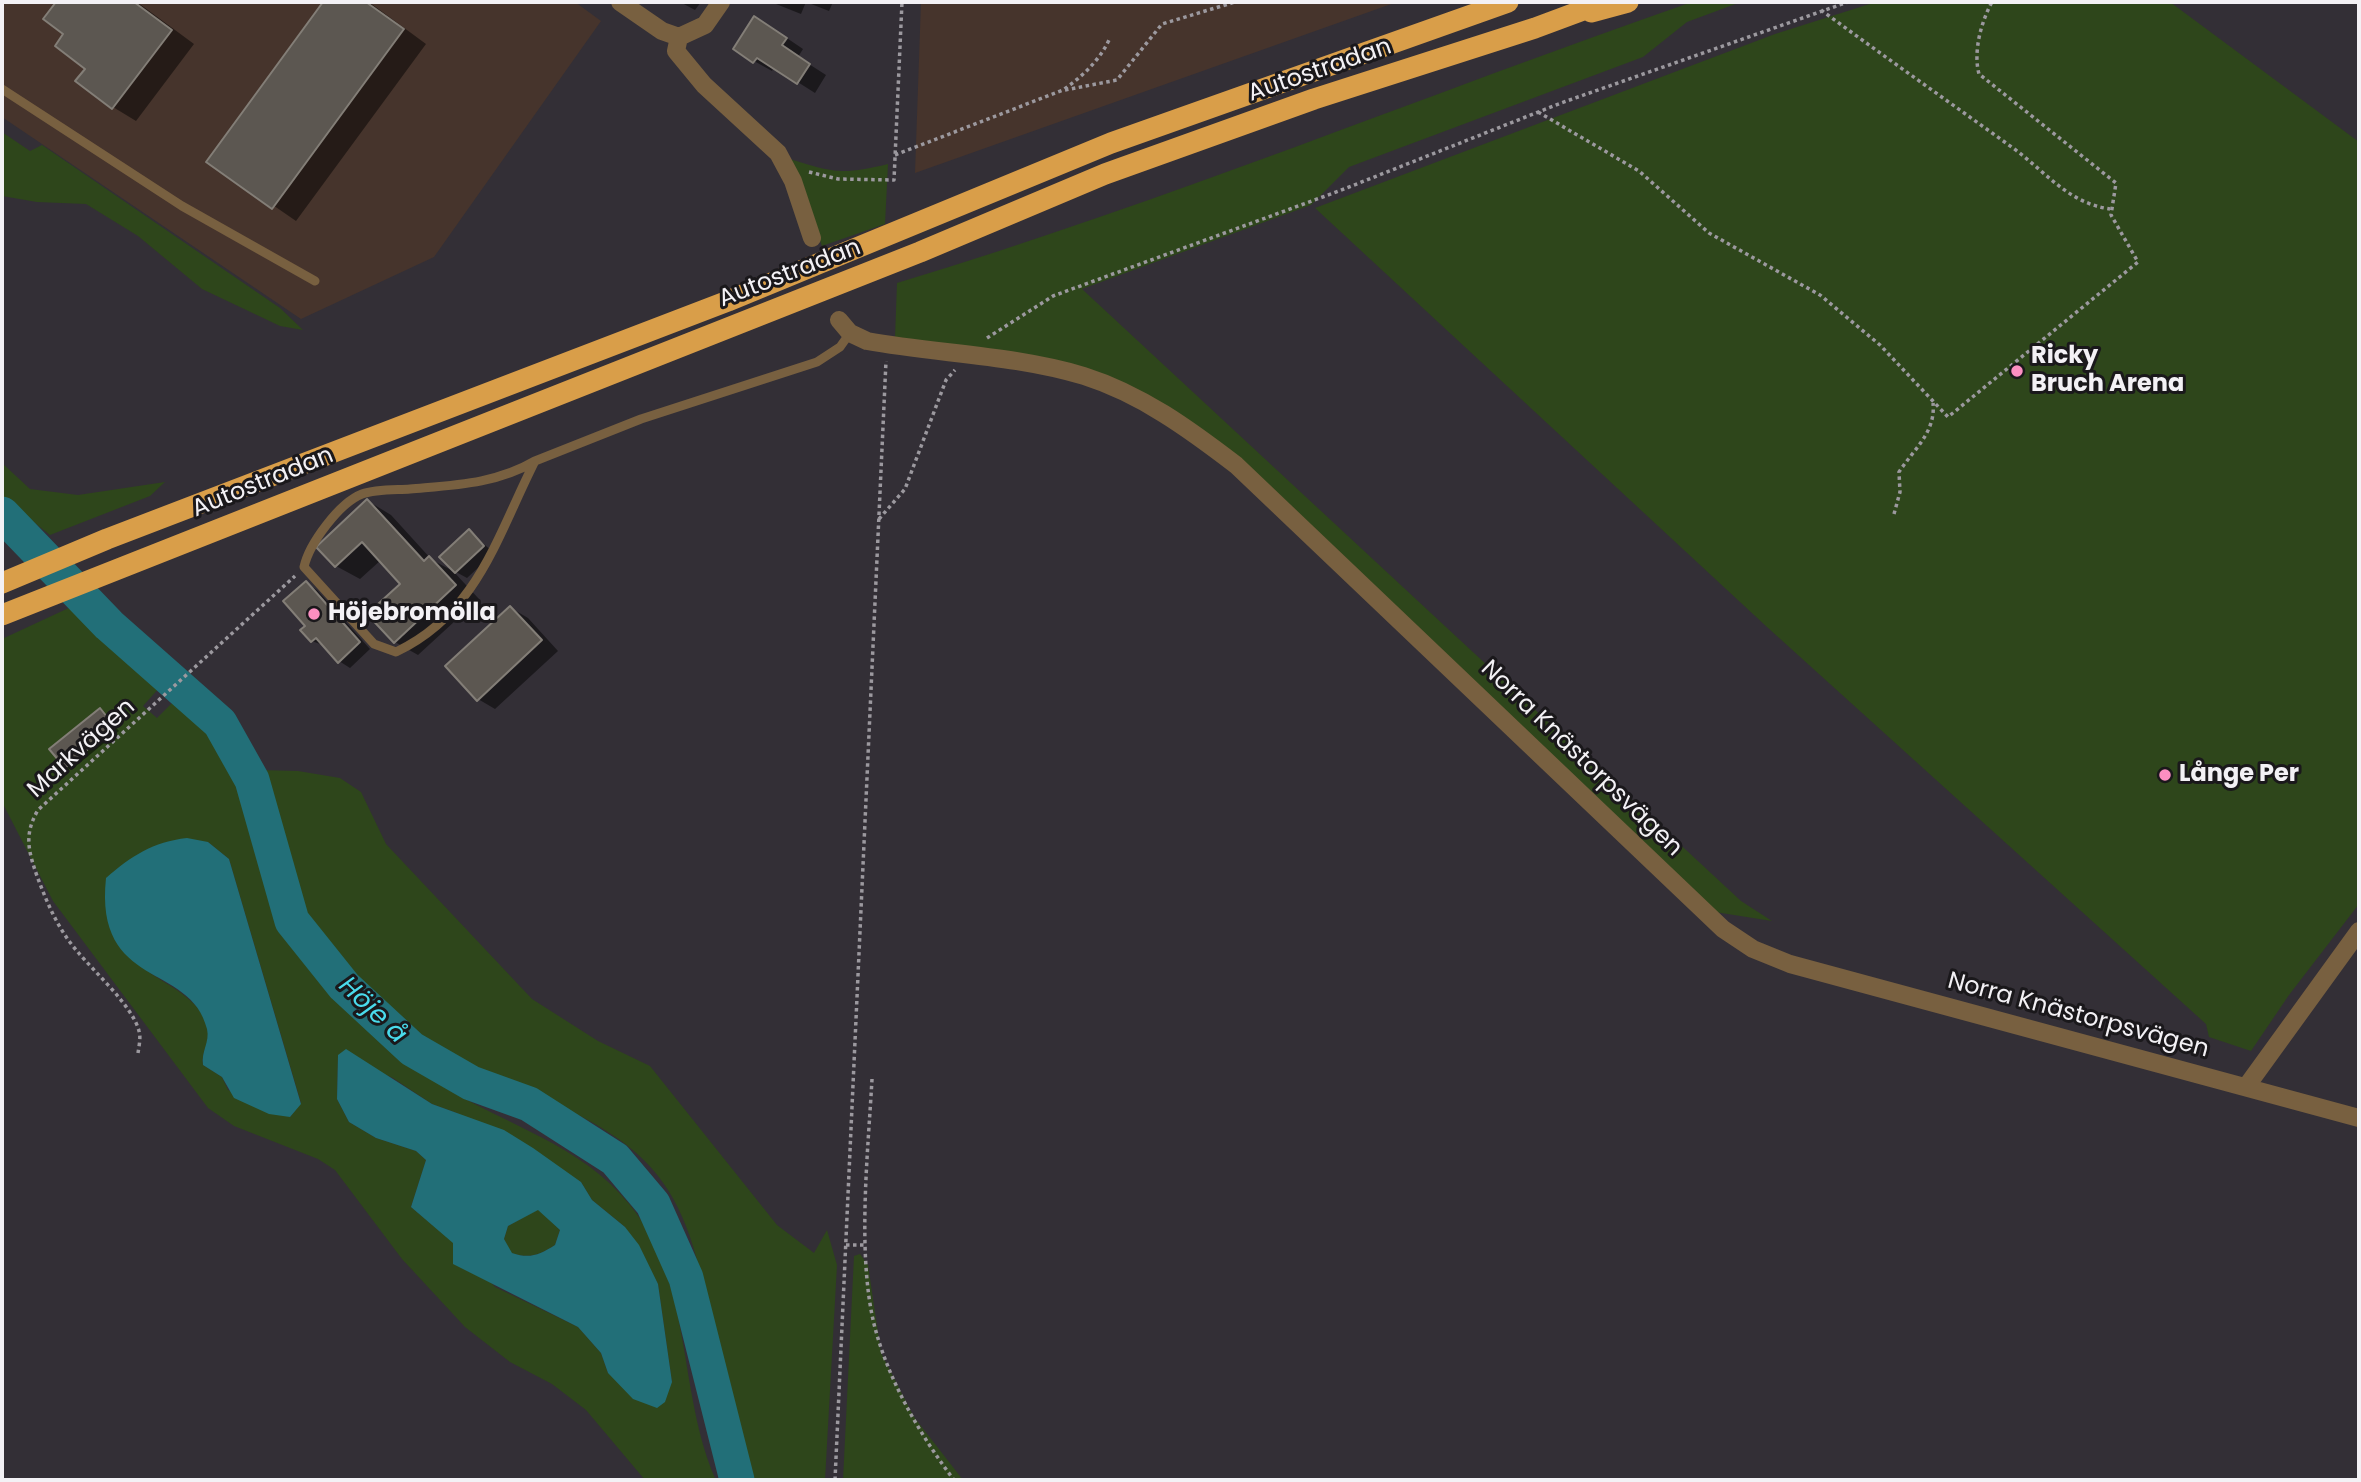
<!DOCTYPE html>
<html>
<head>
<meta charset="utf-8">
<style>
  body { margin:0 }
  #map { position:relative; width:2361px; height:1482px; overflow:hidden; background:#332f36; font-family:Poppins,sans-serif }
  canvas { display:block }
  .frame { position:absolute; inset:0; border:4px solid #f3f1f5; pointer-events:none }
</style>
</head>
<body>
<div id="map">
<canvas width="2361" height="1482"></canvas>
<div class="frame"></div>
</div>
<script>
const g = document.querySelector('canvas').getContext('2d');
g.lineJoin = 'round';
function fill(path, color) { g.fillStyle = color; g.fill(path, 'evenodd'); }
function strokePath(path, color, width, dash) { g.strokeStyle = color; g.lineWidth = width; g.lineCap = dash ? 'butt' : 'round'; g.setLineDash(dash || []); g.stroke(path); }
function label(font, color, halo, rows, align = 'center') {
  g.font = font + ' Poppins,sans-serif'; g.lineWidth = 6; g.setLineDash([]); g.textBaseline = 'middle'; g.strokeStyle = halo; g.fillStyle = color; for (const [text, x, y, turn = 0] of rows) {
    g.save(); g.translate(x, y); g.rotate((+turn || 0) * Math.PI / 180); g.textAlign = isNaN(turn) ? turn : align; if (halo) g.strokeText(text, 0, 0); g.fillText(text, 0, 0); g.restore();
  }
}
const industrial = new Path2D(`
  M 2,2 L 575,2 L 601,21 L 434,257 L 301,319 L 2,117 Z
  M 921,2 L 1397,2 L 915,173 Z`);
const green = new Path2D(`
  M 1692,2 L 1741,2 L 1687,22 L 1643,57 L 1349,167 L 1311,205 L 1082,289 L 1741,901 L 1772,921 L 1715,912 L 1283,498 L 1219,444 L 1122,385 L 895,338 L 897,283 C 1166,202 1427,94 1692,2 Z
  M 1876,2 L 2170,2 L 2359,142 L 2359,904 L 2289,995 L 2251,1051 L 2209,1037 L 2206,1024 L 1767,627 L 1315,208 L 1775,34 Z
  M 2,132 L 30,151 L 42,145 L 280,308 L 303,330 L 280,326 L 202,289 L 138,236 L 86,204 L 37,202 L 2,196 Z
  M 790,159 C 834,173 843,175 888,164 L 885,224 L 822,246 Z
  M 2,463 L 30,489 L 78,495 L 165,482 L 150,496 L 50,535 L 2,497 Z
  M 73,606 L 161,686 L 143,706 L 157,718 L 179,696 C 200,718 226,741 239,769 C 265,830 264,900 303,953 C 343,1006 387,1052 444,1087 C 506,1125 582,1145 630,1205 C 694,1284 677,1392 716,1480 L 645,1480 L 586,1410 L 552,1384 L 510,1362 L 465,1327 L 402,1259 L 335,1170 L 318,1159 L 234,1126 L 208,1108 L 53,901 L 2,802 L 2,639 ZM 208,842 L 229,859 L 301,1103 L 290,1117 L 228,1090 L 222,1077 L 203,1065 C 201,1052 209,1045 208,1032 C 205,1002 172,988 150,973 ZM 338,1055 L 393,1078 L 432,1104 L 457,1113 L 581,1182 L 592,1200 L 625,1227 L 658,1284 L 672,1382 L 608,1373 L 601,1353 L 578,1327 L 495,1287 L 454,1243 L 411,1207 L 426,1160 L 416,1151 L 376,1138 L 349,1122 L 337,1099 Z
  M 259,770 L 298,771 L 340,778 L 361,792 L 386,844 L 532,999 L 598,1041 L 650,1066 L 777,1225 L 814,1253 L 827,1230 L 837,1265 L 825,1480 L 749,1480 C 736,1437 724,1391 715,1346 C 704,1293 698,1238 668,1190 C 624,1119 529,1097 459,1062 C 408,1036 333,961 305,911 C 282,868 273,816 259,770 Z
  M 538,1209 L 560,1230 L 555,1245 C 539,1255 530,1259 511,1253 L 504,1239 L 508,1226 Z
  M 860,1254 L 868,1265 L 881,1353 L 914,1417 L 963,1480 L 843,1480 L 854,1256 Z`);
const water = new Path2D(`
  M 187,838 L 208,842 L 229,859 L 301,1104 L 290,1117 L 269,1114 L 234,1098 L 222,1077 L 203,1065 C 201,1051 210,1042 207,1029 C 191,962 94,990 106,878 C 131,856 153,842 187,838 Z
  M 346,1049 L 432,1104 L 504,1130 L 533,1148 L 581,1182 L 592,1200 L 625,1227 L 639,1245 L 658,1284 L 672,1382 L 665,1402 L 657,1408 L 633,1399 L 608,1373 L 601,1353 L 578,1327 L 453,1264 L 453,1243 L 411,1207 L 426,1160 L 416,1151 L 376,1138 L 349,1122 L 337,1099 L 338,1055 ZM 538,1210 L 560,1230 L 555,1245 C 539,1255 530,1259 512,1253 L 504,1239 L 508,1226 Z`);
const shadow = new Path2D(`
  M 58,2 L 137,2 L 194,44 L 136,121 L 113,107 L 66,34 L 46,18 Z
  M 325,2 L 369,2 L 426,44 L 296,221 L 209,161 Z
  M 680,2 L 701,2 L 695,10 Z
  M 771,2 L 833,2 L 829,11 L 806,2 L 801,14 Z
  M 772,28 L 803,49 L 798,57 L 826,75 L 815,93 L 774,67 L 772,71 L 754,61 Z
  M 368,501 L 391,515 L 432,560 L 453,571 L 479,599 L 418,655 L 395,642 L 403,584 L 381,560 L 360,579 L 336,566 Z
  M 469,531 L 494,553 L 467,578 L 456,572 Z
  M 306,583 L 317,590 L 370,649 L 350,668 L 339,661 L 325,646 L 312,641 L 307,626 Z
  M 511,608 L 528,618 L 558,651 L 495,709 L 478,699 Z
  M 100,710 L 119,731 L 71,770 L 66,767 Z`);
const river = new Path2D(`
  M 2,514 L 109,625 L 220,723 L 252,780 L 292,921 L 344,986 L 412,1049 L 471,1083 L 529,1104 L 615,1159 L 653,1204 L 686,1278 L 737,1480`);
const building = new Path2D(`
  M 56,2 L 134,2 L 172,30 L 112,109 L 75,81 L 85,69 L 55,46 L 63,34 L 43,19 Z
  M 323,2 L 366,2 L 404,29 L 272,209 L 206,162 Z
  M 754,16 L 787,38 L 782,45 L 810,64 L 797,84 L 757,58 L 753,63 L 733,49 Z
  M 367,499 L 424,561 L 429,556 L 456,585 L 394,643 L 367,614 L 400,584 L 362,542 L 335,567 L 316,547 Z
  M 469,529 L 484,546 L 455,573 L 439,557 Z
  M 306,581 L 360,642 L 338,663 L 316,638 L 311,642 L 300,630 L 305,626 L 283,601 Z
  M 510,606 L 542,640 L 477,701 L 445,666 Z
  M 100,708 L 115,727 L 65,768 L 49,749 Z`);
const path = new Path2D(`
  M 1821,10 C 1885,57 1949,102 2013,148 C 2046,172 2068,203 2110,209
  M 1065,90 L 1117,80 L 1162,24 L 1235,2
  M 1538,112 L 1639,171 L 1709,233 L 1820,295 L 1880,345 L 1948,417 L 2138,262 L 2111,215 L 2116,183 L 1979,74 C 1973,52 1981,22 1992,2
  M 895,155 L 1063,90 C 1083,76 1100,60 1110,38
  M 809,172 L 838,179 L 894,180 L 902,2
  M 987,338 L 1053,296 L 1339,191 L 1561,103 L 1848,2
  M 1894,514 L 1900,492 L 1899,472 C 1914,449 1936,432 1933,403
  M 879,519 L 905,489 L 946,380 L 955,370
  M 138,1053 C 139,1046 141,1037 139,1031 C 132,1005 95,973 77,951 C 58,929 47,903 37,876 C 28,850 24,834 38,810 L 295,576
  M 872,1079 C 868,1153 857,1253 874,1324 C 888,1380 920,1435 954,1480
  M 846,1245 L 866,1245
  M 835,1480 L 886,361`);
const service = new Path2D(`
  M 2,89 L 182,206 L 315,281
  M 535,461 C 496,484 454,485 410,489 C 396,490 376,489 362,494 C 339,503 309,544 304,567 L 374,644 L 396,652 C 478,613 497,536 535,461 L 641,419 L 817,362 L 840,347 L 850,333`);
const minor = new Path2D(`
  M 620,2 L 662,31 L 679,37
  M 679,37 L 676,51 L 704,85 L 778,153 L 793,181 L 812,238
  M 679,37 L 705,25 L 721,2
  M 839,320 L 850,333 L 867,341 C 939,354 1014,355 1084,376 C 1141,394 1189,429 1236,465 L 1723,929 L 1753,949 L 1790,964 L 2359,1118
  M 2246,1087 L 2359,931`);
const motorway = new Path2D(`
  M 1591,12 L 1628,2
  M 2,583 L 107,539 L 728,301 L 1111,143 L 1508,2
  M 2,615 L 920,252 L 1105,174 L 1314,99 L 1535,28 L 1605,2`);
const markers = [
  [2017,371,7,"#fc8fc1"],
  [314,614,7,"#fc8fc1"],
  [2165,775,7,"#fc8fc1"]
];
const streetNames = [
  ["Autostradan",1320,71,-19],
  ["Autostradan",790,274,-21],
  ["Autostradan",263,483,-22],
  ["Markvägen",82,749,-42],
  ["Norra Knästorpsvägen",1581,759,44],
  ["Norra Knästorpsvägen",2078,1016,15]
];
const poiNames = [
  ["Ricky",2031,357],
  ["Bruch Arena",2031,385],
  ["Höjebromölla",328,614],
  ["Långe Per",2179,775]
];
const waterNames = [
  ["Höje å",372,1011,44]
];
fill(industrial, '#46342c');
fill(green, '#2e461b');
fill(water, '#226f78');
fill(shadow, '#0007');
strokePath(river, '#226f78', 35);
fill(building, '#5c5751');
strokePath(building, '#837e77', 2);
strokePath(path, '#9c999f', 3.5, [3.5, 3.5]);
strokePath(service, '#786040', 9);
strokePath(minor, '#786040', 18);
strokePath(motorway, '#d99e49', 21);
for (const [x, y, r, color] of markers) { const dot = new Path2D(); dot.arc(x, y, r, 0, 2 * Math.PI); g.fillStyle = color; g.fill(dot); strokePath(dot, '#1a181b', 2.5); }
label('24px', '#f3f1f5', '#1a181b', streetNames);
label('bold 24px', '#f3f1f5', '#1a181b', poiNames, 'left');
label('italic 26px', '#4adbec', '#1a181b', waterNames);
</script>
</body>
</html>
